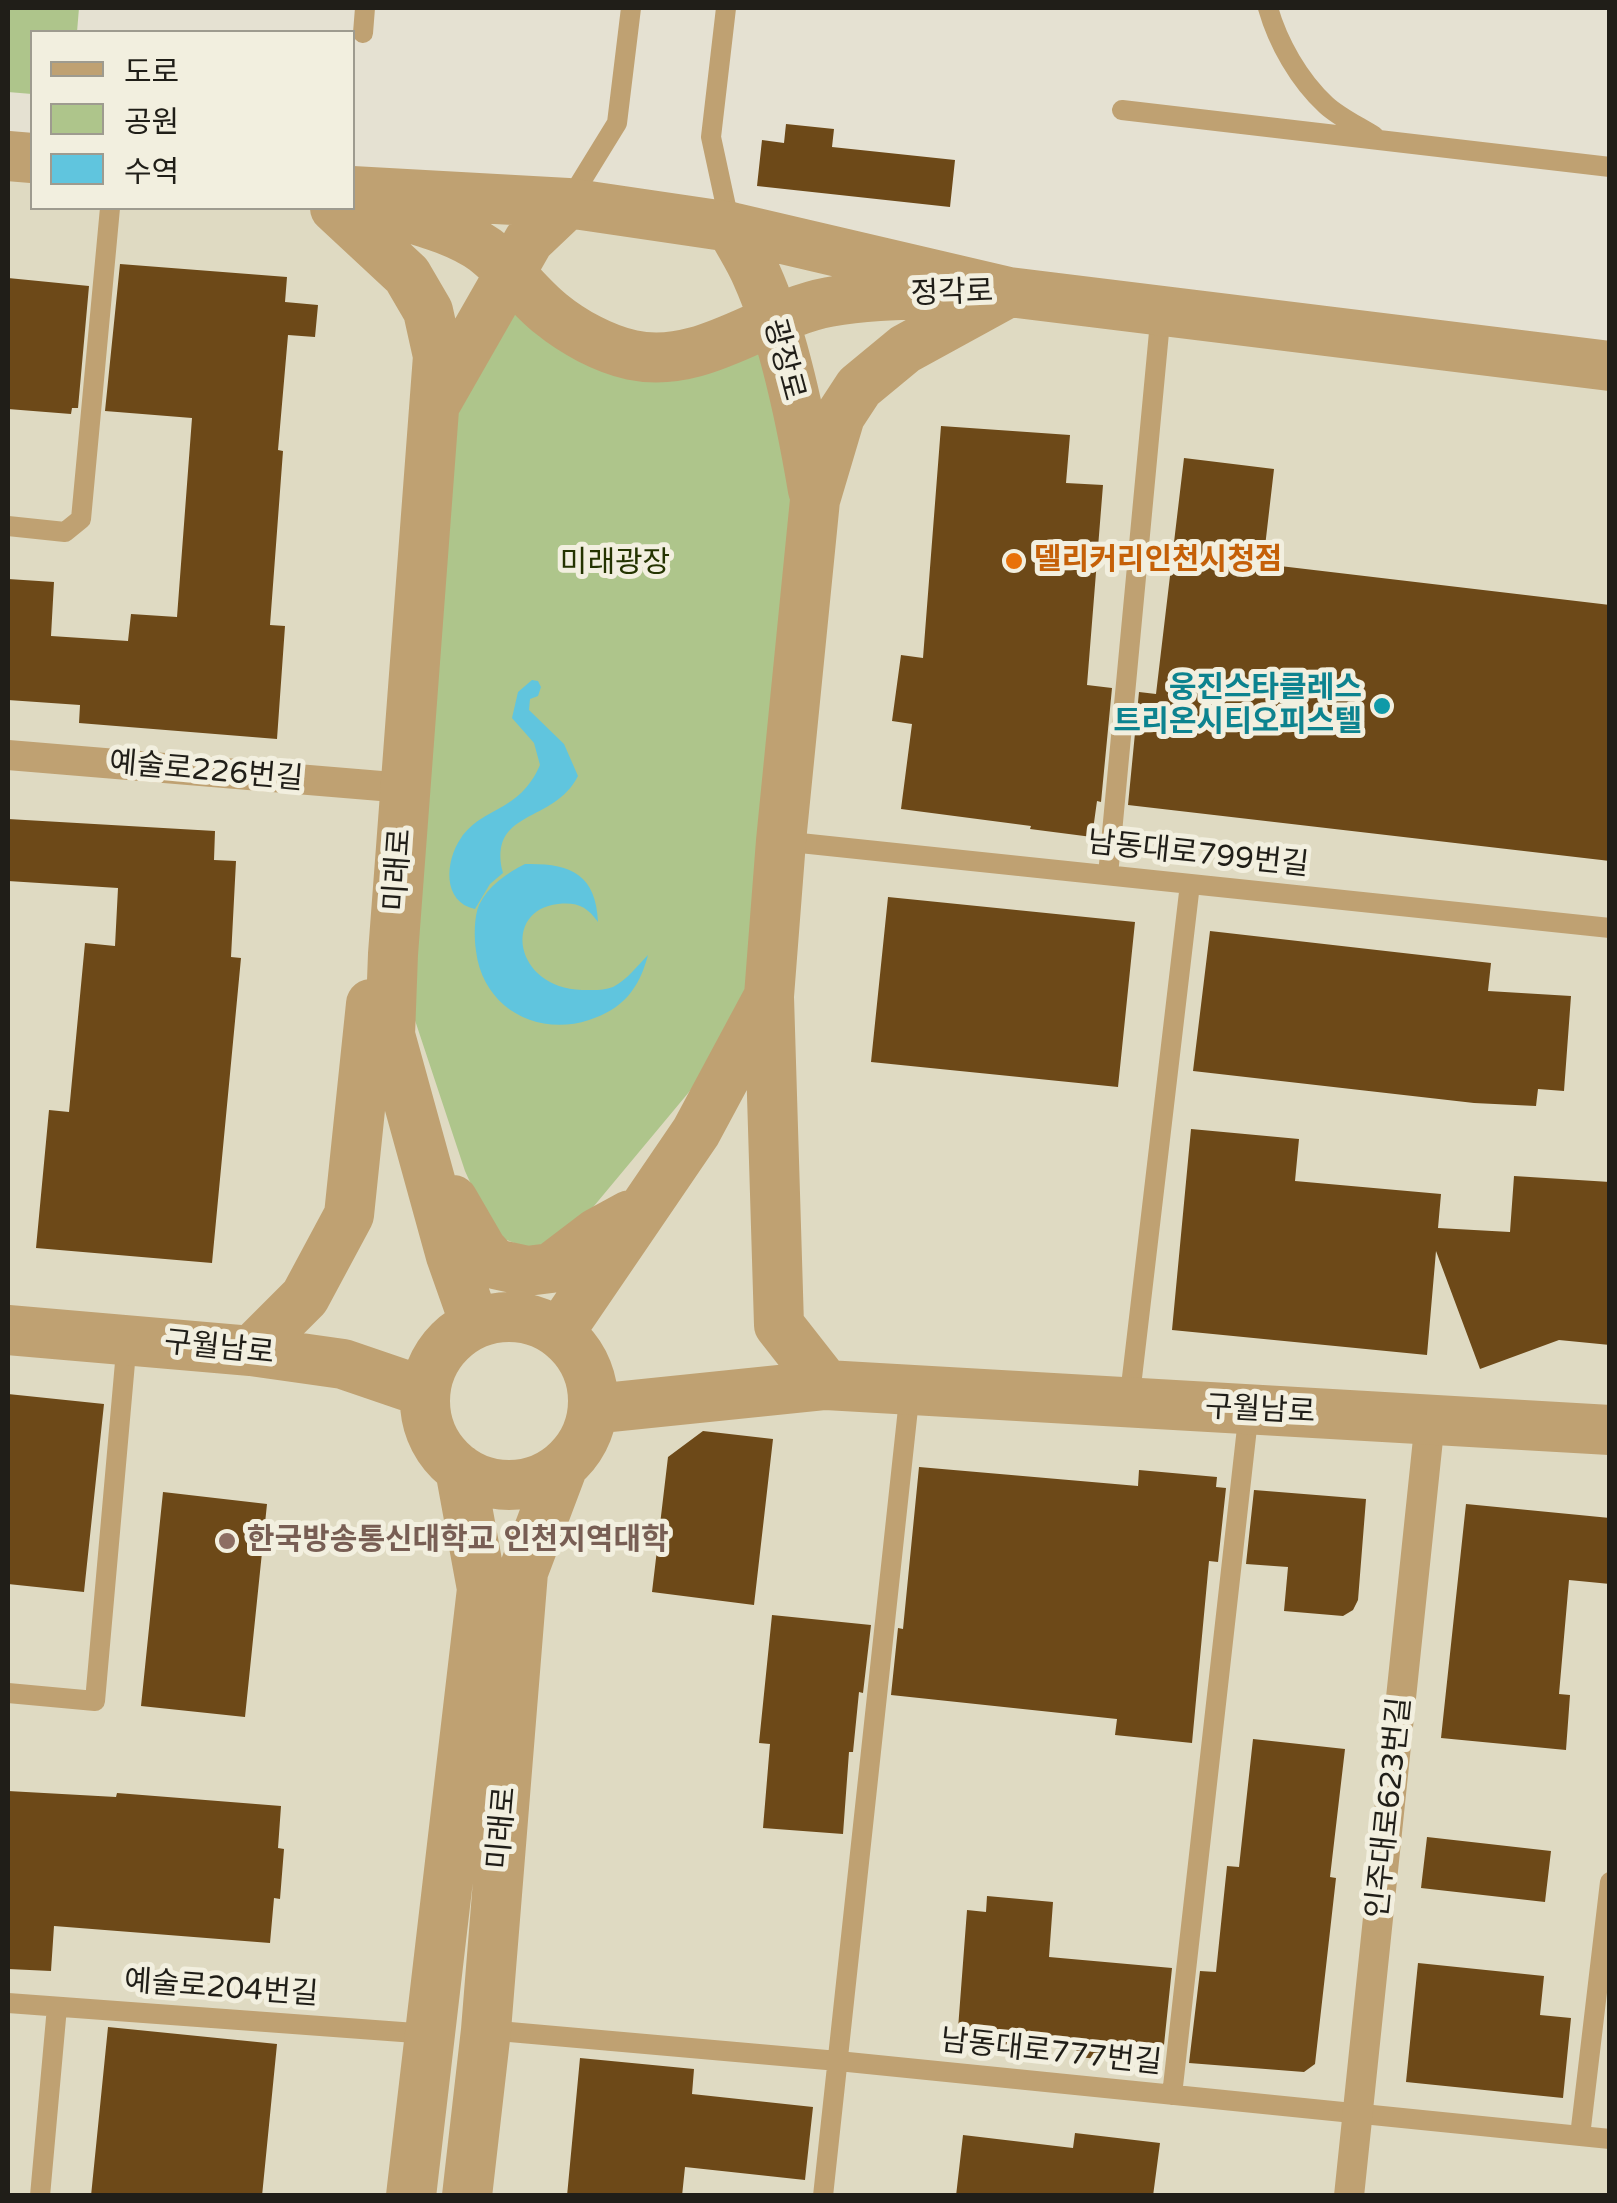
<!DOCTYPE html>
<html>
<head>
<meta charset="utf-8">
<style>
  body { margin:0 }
  #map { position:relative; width:1617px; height:2203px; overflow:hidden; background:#e5e1d2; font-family:"Varela Round","Noto Sans KR",sans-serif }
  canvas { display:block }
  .frame { position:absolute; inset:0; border:10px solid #201e18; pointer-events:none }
  .legend { position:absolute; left:30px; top:30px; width:325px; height:180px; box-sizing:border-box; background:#f2efdf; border:2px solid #9e9b8f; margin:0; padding:12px 18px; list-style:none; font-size:30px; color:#201e18 }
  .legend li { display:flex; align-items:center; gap:20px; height:50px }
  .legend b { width:50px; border:2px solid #9e9b8f }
</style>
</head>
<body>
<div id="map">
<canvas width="1617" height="2203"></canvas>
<div class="frame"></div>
<ul class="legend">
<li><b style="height:12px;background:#bfa172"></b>도로</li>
<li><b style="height:28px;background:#aec58b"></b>공원</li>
<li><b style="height:28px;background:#60c5de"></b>수역</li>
</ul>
</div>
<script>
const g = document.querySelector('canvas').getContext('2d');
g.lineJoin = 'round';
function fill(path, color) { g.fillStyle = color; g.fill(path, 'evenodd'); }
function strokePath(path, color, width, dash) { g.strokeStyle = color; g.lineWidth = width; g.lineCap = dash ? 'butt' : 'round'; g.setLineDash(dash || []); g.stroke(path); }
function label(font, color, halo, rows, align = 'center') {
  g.font = font + ' "Varela Round","Noto Sans KR",sans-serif'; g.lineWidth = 10; g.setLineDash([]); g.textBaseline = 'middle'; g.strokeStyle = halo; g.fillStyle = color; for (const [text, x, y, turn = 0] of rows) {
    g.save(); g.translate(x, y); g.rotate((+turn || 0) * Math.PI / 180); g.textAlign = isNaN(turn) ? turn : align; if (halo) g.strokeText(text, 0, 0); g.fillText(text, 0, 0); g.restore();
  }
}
const built = new Path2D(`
  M 8,156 L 32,158 L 32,208 L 352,208 L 353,191 L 1609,366 L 1609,2195 L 8,2196 Z`);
const green = new Path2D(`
  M 8,8 L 79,8 L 77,32 L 32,32 L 32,94 L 8,92 Z
  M 510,270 L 633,355 L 773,321 L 815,500 L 769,996 L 564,1242 L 527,1248 L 494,1235 L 465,1171 L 393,954 L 435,405 Z`);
const water = new Path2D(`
  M 532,680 L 538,681 L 541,687 L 538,696 L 530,699 L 529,710 L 564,744 L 578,776 C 554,824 487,809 503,873 L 490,884 L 475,909 C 442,902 445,861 461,838 C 483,806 519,813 540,765 L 534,743 L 512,718 L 518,692 Z
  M 525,864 C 569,863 596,873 598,922 C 587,907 578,902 558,904 C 502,910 514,988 582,990 C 592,990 603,991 613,987 C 627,980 637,966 648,955 C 639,989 623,1009 589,1020 C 537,1037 483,1008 476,951 C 474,937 474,917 479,905 C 488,886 507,873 525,864 Z`);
const building = new Path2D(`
  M 786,124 L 834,129 L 832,147 L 955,160 L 950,207 L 757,186 L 762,140 L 784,143 Z
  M 120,264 L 287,277 L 285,302 L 318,305 L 315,337 L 288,335 L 278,450 L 283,451 L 270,625 L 285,626 L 277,739 L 79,723 L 80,705 L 8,700 L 8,579 L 54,582 L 51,636 L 128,641 L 131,614 L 177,617 L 192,418 L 105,411 Z
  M 8,278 L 89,286 L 78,408 L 72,408 L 71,414 L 8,409 Z
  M 941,426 L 1070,435 L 1066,483 L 1103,485 L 1087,685 L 1112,688 L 1101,802 L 1097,801 L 1092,837 L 1030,829 L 1031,826 L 901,809 L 912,724 L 892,721 L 901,655 L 923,658 Z
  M 1184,458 L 1274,469 L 1263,564 L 1610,605 L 1610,861 L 1128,805 L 1139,692 L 1156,694 Z
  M 8,819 L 215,831 L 214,860 L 236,861 L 231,957 L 241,958 L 212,1263 L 36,1248 L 49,1110 L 69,1112 L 85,943 L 115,946 L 118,888 L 8,881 Z
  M 888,897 L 1135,922 L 1118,1087 L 871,1062 Z
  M 1210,931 L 1491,963 L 1488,991 L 1571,996 L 1564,1091 L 1538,1089 L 1536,1106 L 1474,1103 L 1193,1071 Z
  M 1191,1129 L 1299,1139 L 1295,1181 L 1441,1194 L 1438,1228 L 1510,1232 L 1514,1176 L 1610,1182 L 1610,1345 L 1559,1340 L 1480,1369 L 1436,1251 L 1427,1355 L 1172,1330 Z
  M 8,1394 L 104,1404 L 84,1592 L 8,1584 Z
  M 703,1431 L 773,1439 L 754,1605 L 652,1592 L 668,1457 Z
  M 919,1467 L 1138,1486 L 1139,1470 L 1217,1477 L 1216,1487 L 1226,1488 L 1218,1562 L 1209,1561 L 1192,1743 L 1115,1735 L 1117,1719 L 891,1695 L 898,1628 L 903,1629 Z
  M 1254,1490 L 1366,1499 L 1358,1600 L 1353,1610 L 1343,1616 L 1284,1611 L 1288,1567 L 1246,1564 Z
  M 163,1492 L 267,1504 L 245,1717 L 141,1706 Z
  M 1466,1504 L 1610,1518 L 1610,1584 L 1569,1580 L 1559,1694 L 1570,1695 L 1566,1750 L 1441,1738 Z
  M 772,1615 L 871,1625 L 863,1693 L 859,1692 L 853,1752 L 849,1752 L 843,1834 L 763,1828 L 770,1744 L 759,1743 Z
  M 1253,1739 L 1345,1749 L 1330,1877 L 1336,1878 L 1315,2064 L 1304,2072 L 1189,2063 L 1200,1971 L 1216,1972 L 1227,1866 L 1239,1867 Z
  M 8,1791 L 116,1797 L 117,1793 L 281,1806 L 278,1848 L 284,1849 L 280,1899 L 274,1898 L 270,1943 L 54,1926 L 51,1971 L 8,1969 Z
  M 1427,1837 L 1551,1851 L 1545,1902 L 1421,1888 Z
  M 987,1896 L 1053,1902 L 1049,1957 L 1172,1968 L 1162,2064 L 1076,2057 L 1077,2044 L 1018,2039 L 1018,2047 L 957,2042 L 967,1910 L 986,1912 Z
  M 1418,1963 L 1544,1976 L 1540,2015 L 1571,2018 L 1563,2098 L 1406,2082 Z
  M 108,2027 L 277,2044 L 262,2196 L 91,2196 Z
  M 580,2058 L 694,2069 L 692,2094 L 813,2107 L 805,2180 L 685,2167 L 682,2196 L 567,2196 Z
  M 1075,2133 L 1160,2143 L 1153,2196 L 956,2196 L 963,2135 L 1073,2148 Z`);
const service = new Path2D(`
  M 726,8 L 711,137 L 730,225
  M 1268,8 C 1278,43 1299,80 1326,105 C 1339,117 1358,126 1374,136
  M 363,33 L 365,8
  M 1122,110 L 1610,167
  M 569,201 L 617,123 L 631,8
  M 8,526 L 65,532 L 81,519 L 110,208
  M 781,841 L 1610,928
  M 1108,875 L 1161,311
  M 1129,1403 L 1190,884
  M 8,1693 L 95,1701 L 127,1340
  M 8,2003 L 429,2034
  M 487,2030 L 838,2061 L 1610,2139
  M 1172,2095 L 1249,1410
  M 1580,2136 L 1610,1882
  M 40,2196 L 57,2007
  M 823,2196 L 910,1390`);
const pedestrian = new Path2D(`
  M 8,755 L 405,788
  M 1349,2196 L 1430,1420`);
const tertiary = new Path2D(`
  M 8,156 L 32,158
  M 352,191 L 568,203 L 731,227 L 1009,292 L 1610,366
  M 335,208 L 407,275 L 428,311 L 438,356 L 393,954 L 390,1035 L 451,1256 L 475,1324
  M 379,208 C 413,219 456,229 485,250 C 510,269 527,295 551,314 C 573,332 604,349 632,355 C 703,370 763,314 829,302 C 867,295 906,295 944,294
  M 731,227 C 739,243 750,259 757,276 C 784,336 802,425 813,490
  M 437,401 L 529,240 L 568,203
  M 769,997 L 779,1325 L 826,1385
  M 453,1200 L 482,1250 L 495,1264 L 527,1271 L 551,1268 L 597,1233 L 630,1215
  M425 1401a84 84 0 1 1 168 0a84 84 0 1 1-168 0Z
  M 8,1330 L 251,1351 L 343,1364 L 425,1392
  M 559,1333 L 696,1132 L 769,996 L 781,841 L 815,500 L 840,416 L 859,387 L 905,349 L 1009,292
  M 251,1351 L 305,1297 L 349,1215 L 371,1004
  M 593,1409 L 826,1385 L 1610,1430
  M 411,2196 L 482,1589 L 460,1469
  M 467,2196 L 486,2030 L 523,1572 L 563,1466`);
const markers = [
  [1014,561,10,"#e8710a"],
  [1382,706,10,"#0f9aa8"],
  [227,1541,10,"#8d6e63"]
];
const streetNames = [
  ["정각로",952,294,-2],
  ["광장로",783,360,75],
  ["예술로226번길",206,772,5],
  ["남동대로799번길",1198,855,6],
  ["미래로",399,870,-86],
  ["구월남로",219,1349,6],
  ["구월남로",1260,1411,3],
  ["인주대로623번길",1390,1808,-84],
  ["미래로",503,1828,-85],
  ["예술로204번길",221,1989,4],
  ["남동대로777번길",1051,2053,6]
];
const foodNames = [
  ["델리커리인천시청점",1034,561]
];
const parkNames = [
  ["미래광장",615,564]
];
const cultureNames = [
  ["웅진스타클레스",1362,689],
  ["트리온시티오피스텔",1362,723]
];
const educationNames = [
  ["한국방송통신대학교 인천지역대학",247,1541]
];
fill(built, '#dfdac2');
fill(green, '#aec58b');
fill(water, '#60c5de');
fill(building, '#6d4918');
strokePath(service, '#bfa172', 20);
strokePath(pedestrian, '#bfa172', 30);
strokePath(tertiary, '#bfa172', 50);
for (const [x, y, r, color] of markers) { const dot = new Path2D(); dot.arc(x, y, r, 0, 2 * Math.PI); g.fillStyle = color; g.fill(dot); strokePath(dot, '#f2efdf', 4); }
label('30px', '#201e18', '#f2efdf', streetNames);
label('bold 30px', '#c56008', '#f2efdf', foodNames, 'left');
label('30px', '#243400', '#f2efdf', parkNames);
label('bold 30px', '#0d838f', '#f2efdf', cultureNames, 'right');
label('bold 30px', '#785e54', '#f2efdf', educationNames, 'left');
</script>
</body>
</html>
